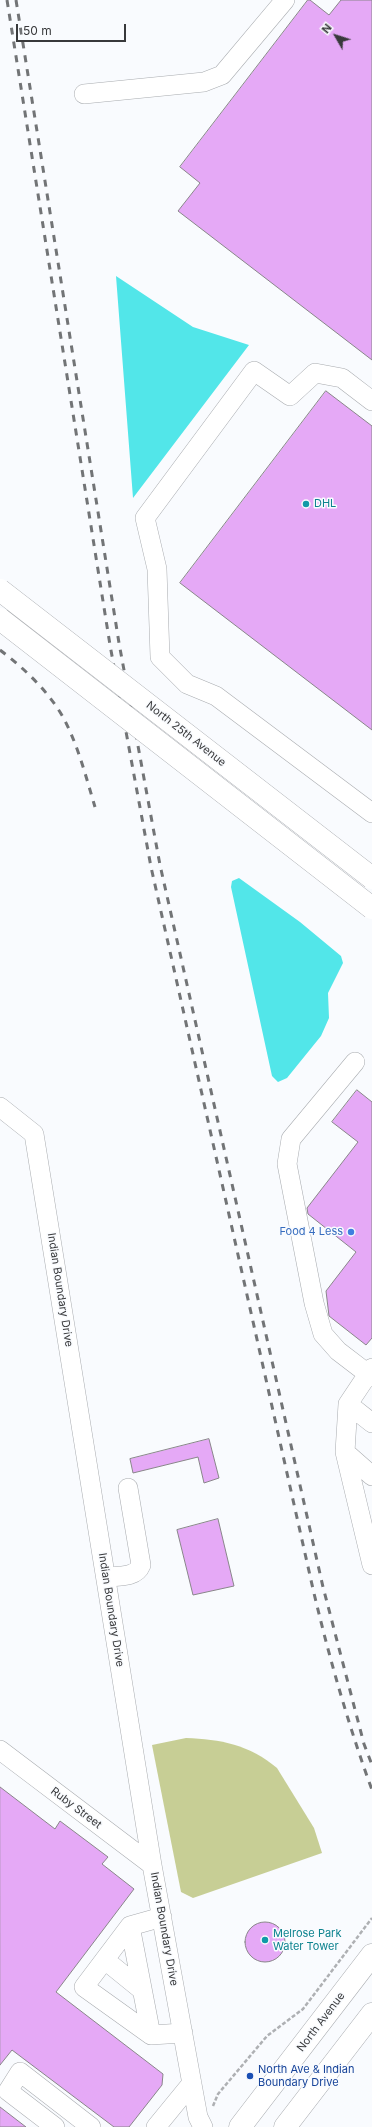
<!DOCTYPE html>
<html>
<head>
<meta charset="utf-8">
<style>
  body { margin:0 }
  #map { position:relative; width:372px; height:2127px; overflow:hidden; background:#f9fbfe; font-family:Inter,sans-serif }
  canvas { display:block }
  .north { position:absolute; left:316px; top:16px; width:40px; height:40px; -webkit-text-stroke:3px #f9fbfe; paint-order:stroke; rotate:309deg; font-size:11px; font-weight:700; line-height:16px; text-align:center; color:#38393b }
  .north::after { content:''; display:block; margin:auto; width:14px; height:18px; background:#38393b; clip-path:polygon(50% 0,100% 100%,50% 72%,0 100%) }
  .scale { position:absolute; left:16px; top:24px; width:110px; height:18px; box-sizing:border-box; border:2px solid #38393b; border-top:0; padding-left:5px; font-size:12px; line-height:14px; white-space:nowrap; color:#38393b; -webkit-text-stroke:3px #f9fbfe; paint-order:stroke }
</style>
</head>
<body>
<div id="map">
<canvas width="372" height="2127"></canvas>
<div class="north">N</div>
<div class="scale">50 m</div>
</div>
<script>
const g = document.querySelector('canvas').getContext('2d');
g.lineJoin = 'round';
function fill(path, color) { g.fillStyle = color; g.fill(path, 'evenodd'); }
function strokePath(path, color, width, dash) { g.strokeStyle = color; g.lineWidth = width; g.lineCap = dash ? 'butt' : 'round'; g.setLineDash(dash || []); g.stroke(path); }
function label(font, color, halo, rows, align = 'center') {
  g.font = font + ' Inter,sans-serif'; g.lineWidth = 3; g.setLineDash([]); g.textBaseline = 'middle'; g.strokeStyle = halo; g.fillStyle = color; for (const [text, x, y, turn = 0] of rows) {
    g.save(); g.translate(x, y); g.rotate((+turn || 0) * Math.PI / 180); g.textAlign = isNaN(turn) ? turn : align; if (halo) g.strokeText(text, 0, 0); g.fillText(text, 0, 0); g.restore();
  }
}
const green = new Path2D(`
  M 186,1738 C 220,1739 250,1745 277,1768 L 314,1828 L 322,1853 L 193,1898 L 181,1892 L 152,1745 Z`);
const water = new Path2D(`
  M 116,276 L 193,327 L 249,345 L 133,498 Z
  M 239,878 L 300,922 L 341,956 L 343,963 L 328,993 L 329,1018 L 321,1036 L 287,1078 L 278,1082 L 272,1076 L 231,887 L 232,881 Z`);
const building = new Path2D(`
  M 308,0 L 310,0 L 329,15 L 341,0 L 372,0 L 372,360 L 178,211 L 200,183 L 180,167 Z
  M 326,391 L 372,426 L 372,730 L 180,583 Z
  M 357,1090 L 372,1102 L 372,1338 L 366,1345 L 329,1316 L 326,1291 L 356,1252 L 308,1214 L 307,1208 L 358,1142 L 332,1122 Z
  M 209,1439 L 219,1478 L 204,1483 L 198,1457 L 133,1473 L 130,1459 Z
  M 218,1519 L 234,1586 L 193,1595 L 177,1530 Z
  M 0,1787 L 55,1829 L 60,1821 L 108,1857 L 102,1864 L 134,1889 L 56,1992 L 163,2074 L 162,2085 L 129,2127 L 114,2127 L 12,2050 L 0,2065 Z
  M245 1942a20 20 0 1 1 40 0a20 20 0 1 1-40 0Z
  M 0,2107 L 26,2127 L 0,2127 Z`);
const path = new Path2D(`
  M 213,2106 L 218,2094 L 267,2036 L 303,2009 L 372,1918`);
const minor = new Path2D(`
  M 84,94 L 204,82 L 222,75 L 285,0
  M 372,401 L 342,378 L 315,373 L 290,396 L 254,371 L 145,518 L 157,569 L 160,657 L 187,684 L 216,696 L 372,813
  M 355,1062 L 291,1139 L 287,1164 L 314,1303 L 323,1334 L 338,1351 L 372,1377
  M 0,1107 L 34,1134 L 152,1865 L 198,2117 L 203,2127
  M 372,1368 L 348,1404 L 345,1452 L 372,1565
  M 348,1404 L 372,1423
  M 345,1452 L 372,1476
  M 106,1577 C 118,1576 136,1578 141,1565 L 128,1488
  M 0,1750 L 152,1865
  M 162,1917 L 130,1926 L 84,1987 L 151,2035 L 183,2033
  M 130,1926 L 151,2035
  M 105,1960 L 142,1990
  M 55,2127 L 8,2091 L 20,2072 L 91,2127
  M 156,2127 L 192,2083`);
const major = new Path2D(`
  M 240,2127 L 372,1955
  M 285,2127 L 372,2014`);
const rail = new Path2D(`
  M 7,0 L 110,645 L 151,867 L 313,1589 C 329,1657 348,1724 372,1790
  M 16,0 L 119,643 L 160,865 L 323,1587 L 364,1744 L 372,1765
  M 0,650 C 24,668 48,691 63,717 C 78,745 86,777 95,807`);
const majorBridge = new Path2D(`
  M 0,590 L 372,878
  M 0,619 L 372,908`);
const markers = [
  [306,504,4,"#0f9aa8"],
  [351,1232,4,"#3f7fe0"],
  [265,1940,4,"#0f9aa8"],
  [250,2076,4,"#1a4fb4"]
];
const cultureNames = [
  ["DHL",314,504],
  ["Melrose Park",273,1934],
  ["Water Tower",273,1947]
];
const streetNames = [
  ["North 25th Avenue",186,734,38],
  ["Indian Boundary Drive",60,1290,81],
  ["Indian Boundary Drive",111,1610,81],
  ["Ruby Street",76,1808,37],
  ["Indian Boundary Drive",164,1929,80],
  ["North Avenue",321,2022,-53]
];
const shopNames = [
  ["Food 4 Less",343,1232]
];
const transitNames = [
  ["North Ave & Indian",258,2070],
  ["Boundary Drive",258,2083]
];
fill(green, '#c7ce95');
fill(water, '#52e6e9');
fill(building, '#e5a9f6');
strokePath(building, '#89868a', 1);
strokePath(minor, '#a8abaf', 20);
strokePath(major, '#a8abaf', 23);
strokePath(path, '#aeb0b3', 2.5, [4, 2]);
strokePath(minor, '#fff', 19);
strokePath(major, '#fff', 22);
strokePath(rail, '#727476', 3, [7, 7]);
strokePath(majorBridge, '#a8abaf', 23, []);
strokePath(majorBridge, '#fff', 22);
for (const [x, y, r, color] of markers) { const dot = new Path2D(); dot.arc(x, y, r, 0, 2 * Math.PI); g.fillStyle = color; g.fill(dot); strokePath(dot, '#f9fbfe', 1.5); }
label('11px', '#0d838f', '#f9fbfe', cultureNames, 'left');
label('11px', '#38393b', '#f9fbfe', streetNames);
label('11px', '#366cbe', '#f9fbfe', shopNames, 'right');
label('11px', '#164399', '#f9fbfe', transitNames, 'left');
</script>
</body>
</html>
